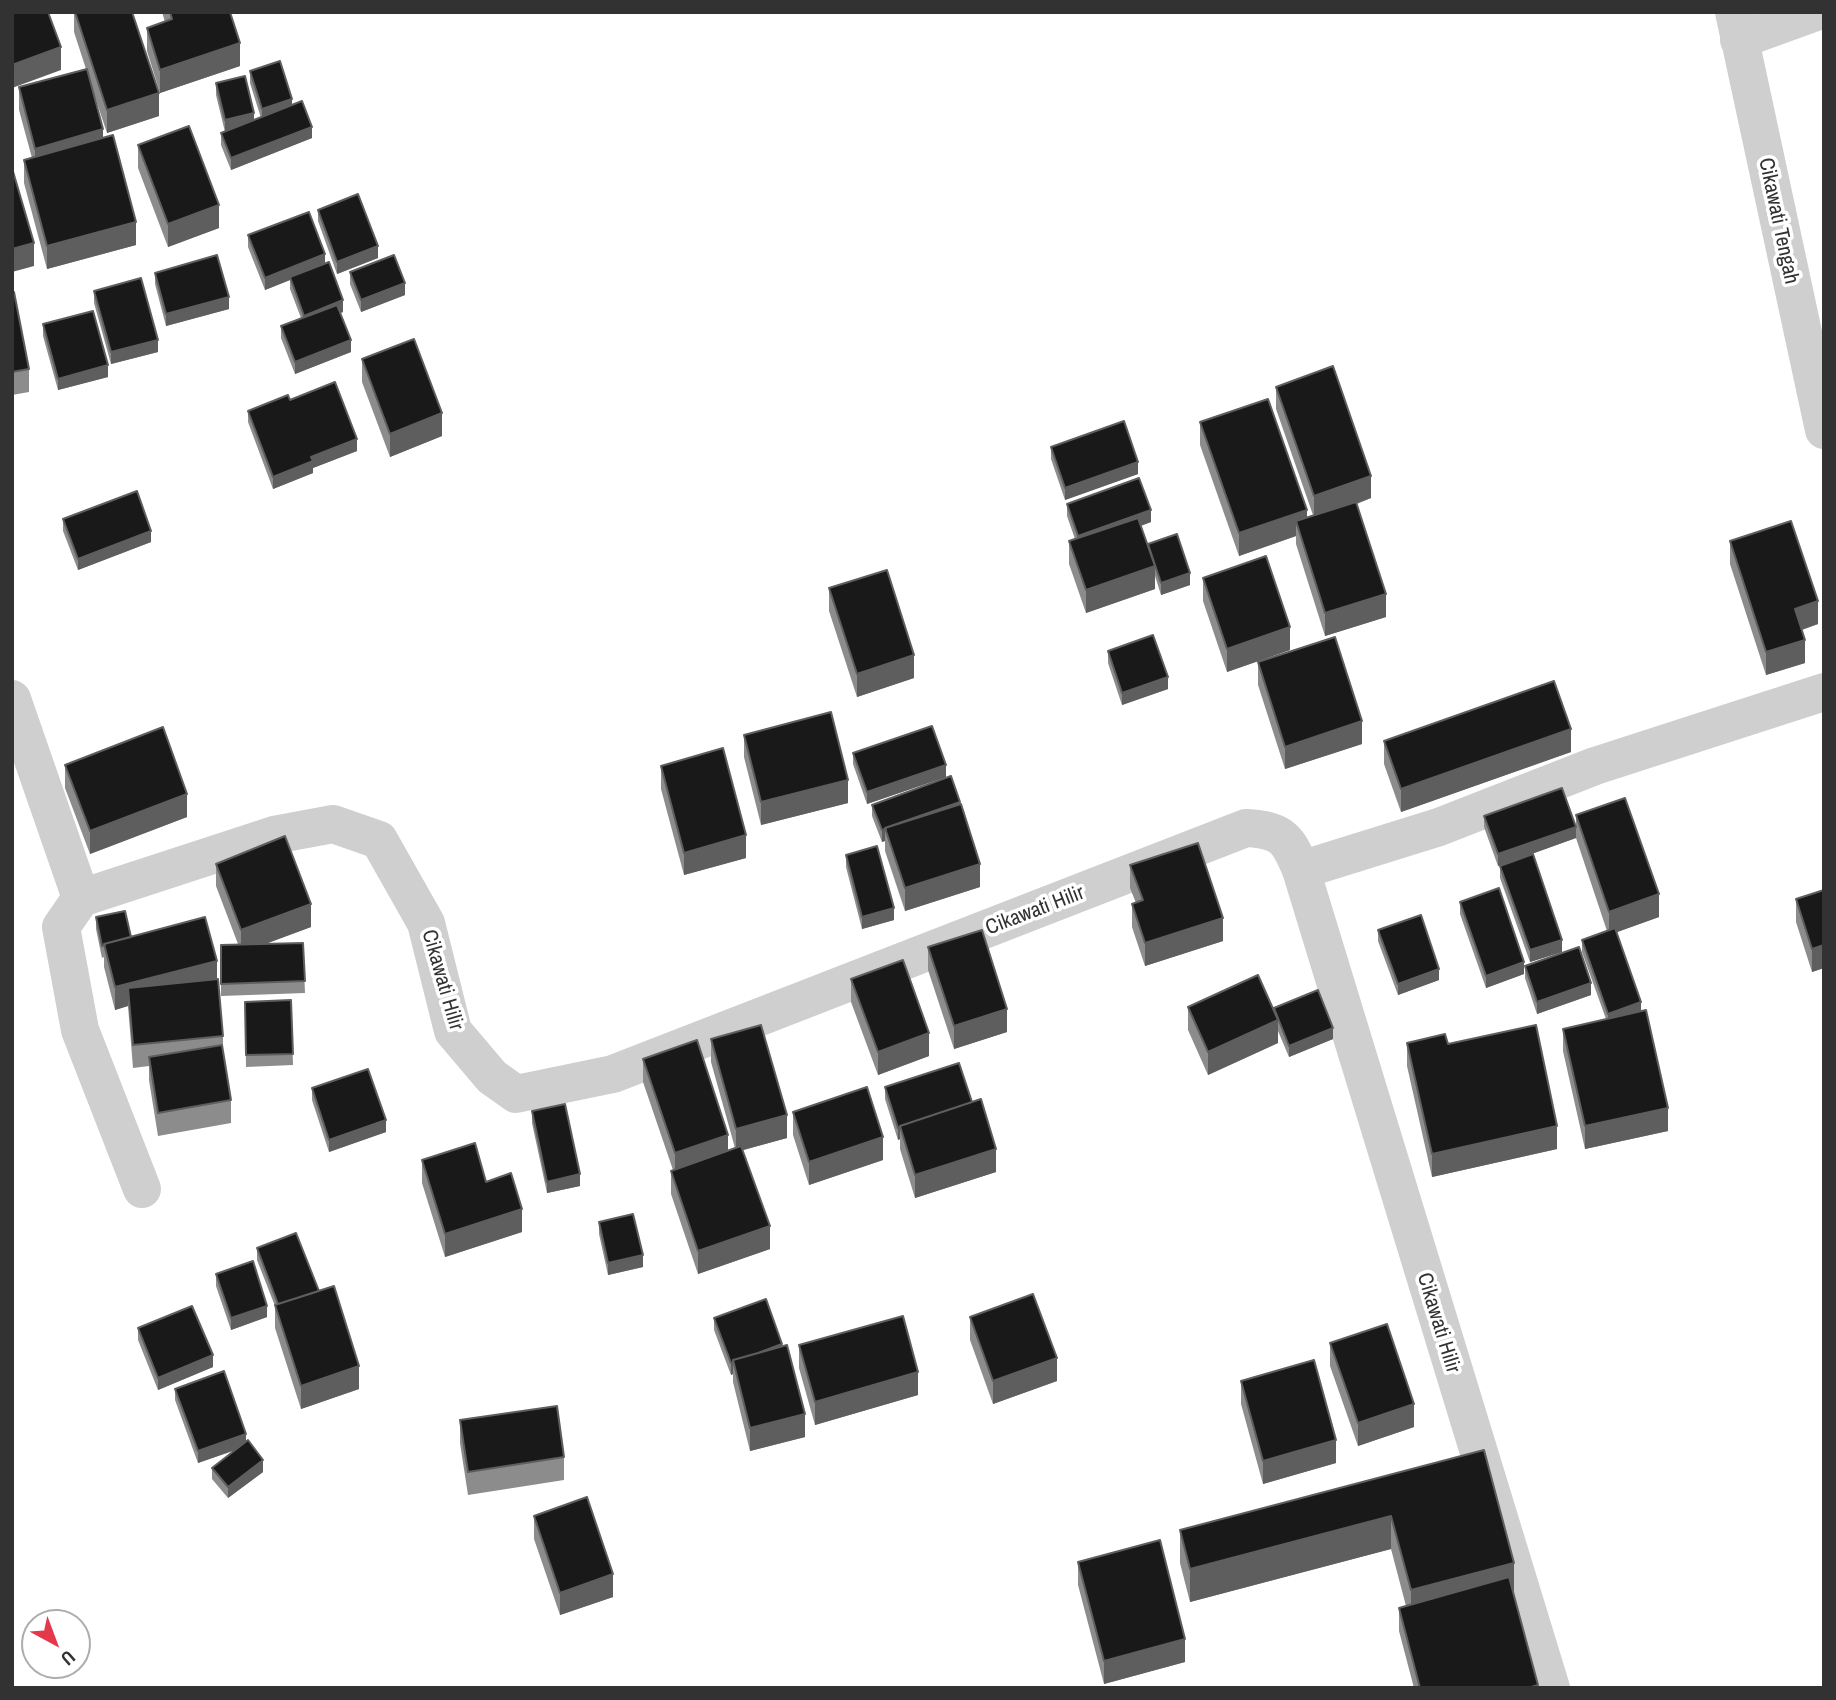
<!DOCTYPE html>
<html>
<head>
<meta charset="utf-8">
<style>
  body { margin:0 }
  #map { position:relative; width:1836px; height:1700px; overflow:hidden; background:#fff; font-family:"Archivo Narrow",sans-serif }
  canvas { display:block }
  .frame { position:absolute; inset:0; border:14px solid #323232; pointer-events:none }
  .north { position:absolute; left:21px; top:1609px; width:70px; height:70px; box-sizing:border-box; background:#fff; border:2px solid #adadad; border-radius:50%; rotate:139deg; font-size:19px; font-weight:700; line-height:28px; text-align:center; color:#323232 }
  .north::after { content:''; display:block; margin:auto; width:24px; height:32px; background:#e4394b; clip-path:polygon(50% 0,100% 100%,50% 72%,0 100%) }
</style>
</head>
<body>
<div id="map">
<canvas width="1836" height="1700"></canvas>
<div class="frame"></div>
<div class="north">U</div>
</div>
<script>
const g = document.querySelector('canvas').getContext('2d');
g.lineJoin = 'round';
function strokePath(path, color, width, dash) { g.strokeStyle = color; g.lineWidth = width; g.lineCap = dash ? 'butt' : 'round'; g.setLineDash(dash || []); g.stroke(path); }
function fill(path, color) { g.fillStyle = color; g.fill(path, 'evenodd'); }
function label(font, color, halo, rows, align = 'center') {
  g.font = font + ' "Archivo Narrow",sans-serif'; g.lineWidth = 7; g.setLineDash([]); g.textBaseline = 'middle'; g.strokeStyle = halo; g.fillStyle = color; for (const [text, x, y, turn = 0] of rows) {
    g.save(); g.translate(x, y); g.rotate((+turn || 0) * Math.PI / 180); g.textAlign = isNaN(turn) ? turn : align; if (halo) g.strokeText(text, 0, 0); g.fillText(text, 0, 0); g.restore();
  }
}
const minor = new Path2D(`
  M 1734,12 L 1824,430
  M 1739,40 L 1816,12
  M 12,699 L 81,898
  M 1301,870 L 1439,827 L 1595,766 L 1824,692
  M 81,898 L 274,835 L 333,824 L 379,840 L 426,923 L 453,1031 L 492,1077 L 516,1094 L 613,1074 L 1246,828 C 1282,830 1288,838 1301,870 L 1551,1688
  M 81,898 L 61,927 L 80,1030 L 142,1189`);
const wall = new Path2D(`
  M 74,12 L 132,12 L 159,116 L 107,133 L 92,88 L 103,138 L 136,245 L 47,269 L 24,183 L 24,160 L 32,158 L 19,110 L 19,87 L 86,69 L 74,32 Z
  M 162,12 L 230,12 L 240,66 L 160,93 L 147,51 L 147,28 L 165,22 Z
  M 250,71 L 292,106 L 312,138 L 231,170 L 221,145 L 221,133 L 225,132 L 216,95 L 216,83 L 254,120 L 261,118 L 250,83 Z
  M 138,145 L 219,228 L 168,247 L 138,168 Z
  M 318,210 L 378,258 L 337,274 L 318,221 Z
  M 248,235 L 325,263 L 343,312 L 340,313 L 351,352 L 295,374 L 281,338 L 281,326 L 301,318 L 290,289 L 290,280 L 265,290 L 248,247 Z
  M 350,272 L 405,295 L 361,312 L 350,284 Z
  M 155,273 L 229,309 L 166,326 L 155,284 Z
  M 94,291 L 158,352 L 111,364 L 94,303 Z
  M 12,292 L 29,369 L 29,392 L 12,395 Z
  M 43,324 L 108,377 L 58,390 L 43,336 Z
  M 362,359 L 442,436 L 390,457 L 362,382 Z
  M 1276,387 L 1371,498 L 1357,504 L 1386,617 L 1325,636 L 1296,544 L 1296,536 L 1239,556 L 1200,445 L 1200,422 L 1307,517 L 1313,515 L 1276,409 Z
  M 290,400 L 357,451 L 313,468 L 313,473 L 273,489 L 248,422 L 248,411 Z
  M 1051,447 L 1138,474 L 1065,500 L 1051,459 Z
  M 1067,504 L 1151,522 L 1141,526 L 1148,547 L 1190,585 L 1161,595 L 1155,576 L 1155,589 L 1086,613 L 1069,564 L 1069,541 L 1075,539 L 1067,516 Z
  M 63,519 L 151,542 L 78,570 L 63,531 Z
  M 1730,541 L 1818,624 L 1802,630 L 1805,663 L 1766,675 L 1730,564 Z
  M 1203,578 L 1290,650 L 1227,672 L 1203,601 Z
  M 829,588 L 914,678 L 857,697 L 829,611 Z
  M 1108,651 L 1168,689 L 1122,705 L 1108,663 Z
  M 1258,662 L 1362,744 L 1285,769 L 1258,685 Z
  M 744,735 L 848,803 L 761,825 L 744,757 Z
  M 1384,741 L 1571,752 L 1401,812 L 1384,764 Z
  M 853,753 L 946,777 L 867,804 L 853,764 Z
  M 65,765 L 187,817 L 90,854 L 65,788 Z
  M 661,766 L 746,858 L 684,875 L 661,789 Z
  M 960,804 L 980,887 L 905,911 L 885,851 L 885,841 L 882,842 L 872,816 L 872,805 Z
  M 1576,815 L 1659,917 L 1617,932 L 1641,1011 L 1668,1131 L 1585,1149 L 1563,1051 L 1563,1029 L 1606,1019 L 1582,952 L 1582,940 L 1607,931 L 1576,838 L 1498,866 L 1484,827 L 1484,816 L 1576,827 Z
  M 846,855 L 894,920 L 862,929 L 846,867 Z
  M 216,864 L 311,927 L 265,944 L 303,943 L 305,993 L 221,996 L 221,945 L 238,944 L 216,886 Z
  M 1130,865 L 1223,941 L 1145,966 L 1132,927 L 1132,904 L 1136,903 L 1130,888 Z
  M 1500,866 L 1562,952 L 1530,962 L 1500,878 Z
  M 1824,890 L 1824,968 L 1812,972 L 1796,922 L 1796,899 Z
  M 1460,902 L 1524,974 L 1486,988 L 1460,914 Z
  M 96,917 L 131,937 L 217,979 L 223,1036 L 223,1052 L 231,1100 L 231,1123 L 158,1136 L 149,1080 L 149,1066 L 133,1068 L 128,1006 L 115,1010 L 104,967 L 104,957 L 102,958 L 96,929 Z
  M 1378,930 L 1439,980 L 1398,995 L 1378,941 Z
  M 928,947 L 1007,1032 L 954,1049 L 928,970 Z
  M 1525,966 L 1591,995 L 1537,1014 L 1525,978 Z
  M 851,979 L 929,1056 L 878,1075 L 851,1002 Z
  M 291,1000 L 293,1065 L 246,1067 L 245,1002 Z
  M 1188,1007 L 1274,1011 L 1274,1008 L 1333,1039 L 1289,1057 L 1278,1031 L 1278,1043 L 1208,1075 L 1188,1030 Z
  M 711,1039 L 787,1138 L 743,1150 L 770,1249 L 698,1274 L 671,1194 L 671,1171 L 673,1170 L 643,1082 L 643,1059 L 728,1150 L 735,1148 L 711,1062 Z
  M 1407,1043 L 1448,1044 L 1557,1149 L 1432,1177 L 1407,1066 Z
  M 885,1087 L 972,1102 L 996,1172 L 915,1198 L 900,1149 L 900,1139 L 898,1140 L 885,1099 Z
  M 312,1088 L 386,1132 L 329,1152 L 312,1100 Z
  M 532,1111 L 580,1186 L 547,1193 L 532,1123 Z
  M 793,1112 L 883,1160 L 809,1185 L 793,1135 Z
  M 422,1160 L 486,1182 L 522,1232 L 445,1257 L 422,1183 Z
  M 599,1222 L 643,1267 L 608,1275 L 599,1234 Z
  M 257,1248 L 319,1291 L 359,1389 L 301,1409 L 275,1328 L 275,1306 L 257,1260 Z
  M 216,1274 L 267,1317 L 231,1330 L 216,1286 Z
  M 970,1317 L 1057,1381 L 993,1404 L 970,1340 Z
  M 714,1318 L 782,1347 L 805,1437 L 750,1451 L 733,1382 L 733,1374 L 731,1375 L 714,1330 Z
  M 138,1328 L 213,1367 L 158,1390 L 138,1340 Z
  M 1330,1343 L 1414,1427 L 1358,1446 L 1330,1366 Z
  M 799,1345 L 918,1395 L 815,1425 L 799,1368 Z
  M 1241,1381 L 1336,1463 L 1263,1484 L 1241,1404 Z
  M 175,1389 L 246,1442 L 263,1472 L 228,1498 L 212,1479 L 212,1468 L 236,1450 L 198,1463 L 175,1400 Z
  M 460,1420 L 564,1457 L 564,1480 L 468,1495 L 460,1443 Z
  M 1484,1450 L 1514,1596 L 1538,1688 L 1414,1688 L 1399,1631 L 1399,1608 L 1406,1606 L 1391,1549 L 1190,1602 L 1180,1563 L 1180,1530 Z
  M 534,1516 L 613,1597 L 560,1615 L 534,1539 Z
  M 1078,1562 L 1185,1662 L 1104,1684 L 1078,1585 Z`);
const shadedWall = new Path2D(`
  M 240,43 L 240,66 L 160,93 L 160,70 Z
  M 61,47 L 61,70 L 12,88 L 12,65 Z
  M 159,93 L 159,116 L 107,133 L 107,110 Z
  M 292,99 L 292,111 L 262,121 L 262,109 Z
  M 254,113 L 254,124 L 225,132 L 225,120 Z
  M 312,127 L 312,138 L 231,170 L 231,158 Z
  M 103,129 L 103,152 L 35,172 L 35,149 Z
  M 219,205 L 219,228 L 168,247 L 168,224 Z
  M 136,222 L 136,245 L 47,269 L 47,246 Z
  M 34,243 L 34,266 L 12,272 L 12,249 Z
  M 378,246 L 378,258 L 337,274 L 337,262 Z
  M 325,254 L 325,266 L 290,277 L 290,280 L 265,290 L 265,278 Z
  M 405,283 L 405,295 L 361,312 L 361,300 Z
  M 229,297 L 229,309 L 166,326 L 166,314 Z
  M 343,300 L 343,312 L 304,327 L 304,316 Z
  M 158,340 L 158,352 L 111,364 L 111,352 Z
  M 351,340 L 351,352 L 295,374 L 295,362 Z
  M 108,365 L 108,377 L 58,390 L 58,379 Z
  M 442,413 L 442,436 L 390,457 L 390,434 Z
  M 357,439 L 357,451 L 313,468 L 313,473 L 273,489 L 273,477 L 311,457 Z
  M 1138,462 L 1138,474 L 1065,500 L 1065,488 Z
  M 1371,476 L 1371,498 L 1314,519 L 1314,496 Z
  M 1151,510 L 1151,522 L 1078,548 L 1078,536 Z
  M 1307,510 L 1307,533 L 1296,521 L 1296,536 L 1239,556 L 1239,533 Z
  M 151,531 L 151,542 L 78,570 L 78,559 Z
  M 1155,566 L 1155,589 L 1086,613 L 1086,590 Z
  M 1190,573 L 1190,585 L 1161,595 L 1161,583 Z
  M 1386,594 L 1386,617 L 1325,636 L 1325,613 Z
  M 1818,601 L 1818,624 L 1795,632 L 1795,609 Z
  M 1290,627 L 1290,650 L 1227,672 L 1227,649 Z
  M 1805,640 L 1805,663 L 1766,675 L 1766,652 Z
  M 914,655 L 914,678 L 857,697 L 857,674 Z
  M 1168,677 L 1168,689 L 1122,705 L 1122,693 Z
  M 1362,721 L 1362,744 L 1285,769 L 1285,747 Z
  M 1571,729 L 1571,752 L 1401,812 L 1401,789 Z
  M 946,765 L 946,777 L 867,804 L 867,792 Z
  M 848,780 L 848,803 L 761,825 L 761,802 Z
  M 187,794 L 187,817 L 90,854 L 90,831 Z
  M 1576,827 L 1576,838 L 1498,866 L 1498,854 Z
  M 885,829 L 885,841 L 882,842 L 882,830 Z
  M 746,835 L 746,858 L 684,875 L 684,853 Z
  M 980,864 L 980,887 L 905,911 L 905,888 Z
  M 1659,894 L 1659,917 L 1609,935 L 1609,912 Z
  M 311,904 L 311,927 L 241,953 L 241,930 Z
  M 894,908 L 894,920 L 862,929 L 862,917 Z
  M 1223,918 L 1223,941 L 1145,966 L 1145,943 Z
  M 1562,940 L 1562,952 L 1530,962 L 1530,950 Z
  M 1824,945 L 1824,968 L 1812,972 L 1812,949 Z
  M 217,961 L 217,984 L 128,988 L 128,1006 L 115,1010 L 115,987 Z
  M 1524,962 L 1524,974 L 1486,988 L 1486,976 Z
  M 1439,969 L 1439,980 L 1398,995 L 1398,984 Z
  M 1591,983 L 1591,995 L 1537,1014 L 1537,1002 Z
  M 1641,1002 L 1641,1014 L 1608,1025 L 1608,1014 Z
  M 1007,1009 L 1007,1032 L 954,1049 L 954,1026 Z
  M 1278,1020 L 1278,1043 L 1208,1075 L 1208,1052 Z
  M 1333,1028 L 1333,1039 L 1289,1057 L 1289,1046 Z
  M 929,1033 L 929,1056 L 878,1075 L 878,1052 Z
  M 1668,1108 L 1668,1131 L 1585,1149 L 1585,1126 Z
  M 787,1115 L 787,1138 L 736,1152 L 736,1129 Z
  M 386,1120 L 386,1132 L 329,1152 L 329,1140 Z
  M 1557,1126 L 1557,1149 L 1432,1177 L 1432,1154 Z
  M 900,1127 L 900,1139 L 898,1140 L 898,1128 Z
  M 728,1135 L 728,1158 L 675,1176 L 675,1153 Z
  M 883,1137 L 883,1160 L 809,1185 L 809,1162 Z
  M 996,1149 L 996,1172 L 915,1198 L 915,1175 Z
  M 580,1174 L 580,1186 L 547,1193 L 547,1182 Z
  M 522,1209 L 522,1232 L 445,1257 L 445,1234 Z
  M 770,1226 L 770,1249 L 698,1274 L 698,1251 Z
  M 643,1255 L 643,1267 L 608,1275 L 608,1263 Z
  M 267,1306 L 267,1317 L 231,1330 L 231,1318 Z
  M 782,1344 L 782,1355 L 733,1362 Z
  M 213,1355 L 213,1367 L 158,1390 L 158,1378 Z
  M 1057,1358 L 1057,1381 L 993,1404 L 993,1381 Z
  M 731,1363 L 733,1363 L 733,1374 L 731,1375 Z
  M 359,1366 L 359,1389 L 301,1409 L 301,1386 Z
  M 918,1372 L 918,1395 L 815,1425 L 815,1402 Z
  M 1414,1404 L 1414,1427 L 1358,1446 L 1358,1423 Z
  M 805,1414 L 805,1437 L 750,1451 L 750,1428 Z
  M 246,1434 L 246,1446 L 198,1463 L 198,1451 Z
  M 1336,1440 L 1336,1463 L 1263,1484 L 1263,1461 Z
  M 263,1460 L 263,1472 L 228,1498 L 228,1487 Z
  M 1391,1516 L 1391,1549 L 1190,1602 L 1190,1569 Z
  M 1514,1563 L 1514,1596 L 1411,1623 L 1411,1590 Z
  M 613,1574 L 613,1597 L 560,1615 L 560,1593 Z
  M 1185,1639 L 1185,1662 L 1104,1684 L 1104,1661 Z`);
const building = new Path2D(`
  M 12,12 L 48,12 L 61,47 L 12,65 Z
  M 75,12 L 132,12 L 159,93 L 107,110 Z
  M 170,12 L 230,12 L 240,43 L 160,70 L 147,28 L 172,19 Z
  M 280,61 L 292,99 L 262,109 L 250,71 Z
  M 87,69 L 103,129 L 35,149 L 19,87 Z
  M 245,76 L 254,113 L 225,120 L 216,83 Z
  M 302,101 L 312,127 L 231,158 L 221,133 Z
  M 189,126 L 219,205 L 168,224 L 138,145 Z
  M 113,135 L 136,222 L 47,246 L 24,160 Z
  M 12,168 L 34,243 L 12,249 Z
  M 358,194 L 378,246 L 337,262 L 318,210 Z
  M 309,212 L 325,254 L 265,278 L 248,235 Z
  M 217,255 L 229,297 L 166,314 L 155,273 Z
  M 394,255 L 405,283 L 361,300 L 350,272 Z
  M 329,262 L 343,300 L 304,316 L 290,277 Z
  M 141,278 L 158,340 L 111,352 L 94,291 Z
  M 12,292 L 14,292 L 29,369 L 12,372 Z
  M 337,305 L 351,340 L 295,362 L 281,326 Z
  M 93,311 L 108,365 L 58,379 L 43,324 Z
  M 414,339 L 442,413 L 390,434 L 362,359 Z
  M 1333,366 L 1371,476 L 1314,496 L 1276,387 Z
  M 335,382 L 357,439 L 311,457 L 313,461 L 273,477 L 248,411 L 288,395 L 290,400 Z
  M 1268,399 L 1307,510 L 1239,533 L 1200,422 Z
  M 1124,421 L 1138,462 L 1065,488 L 1051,447 Z
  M 1139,478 L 1151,510 L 1078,536 L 1067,504 Z
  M 137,491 L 151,531 L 78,559 L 63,519 Z
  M 1356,502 L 1386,594 L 1325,613 L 1296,521 Z
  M 1138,518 L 1155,566 L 1086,590 L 1069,541 Z
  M 1791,521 L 1818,601 L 1795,609 L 1805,640 L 1766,652 L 1730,541 Z
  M 1177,534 L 1190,573 L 1161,583 L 1148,544 Z
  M 1266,556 L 1290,627 L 1227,649 L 1203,578 Z
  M 887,570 L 914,655 L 857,674 L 829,588 Z
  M 1153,635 L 1168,677 L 1122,693 L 1108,651 Z
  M 1335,637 L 1362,721 L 1285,747 L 1258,662 Z
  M 1554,681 L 1571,729 L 1401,789 L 1384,741 Z
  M 831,712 L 848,780 L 761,802 L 744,735 Z
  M 932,726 L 946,765 L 867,792 L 853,753 Z
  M 163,727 L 187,794 L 90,831 L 65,765 Z
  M 723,748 L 746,835 L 684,853 L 661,766 Z
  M 951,776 L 960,802 L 885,828 L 886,829 L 882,830 L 872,805 Z
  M 1562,788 L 1576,827 L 1498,854 L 1484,816 Z
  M 1625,798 L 1659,894 L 1609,912 L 1576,815 Z
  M 961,804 L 980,864 L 905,888 L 885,828 Z
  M 285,836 L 311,904 L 241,930 L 216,864 Z
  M 1198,843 L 1223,918 L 1145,943 L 1132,904 L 1143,900 L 1130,865 Z
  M 877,846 L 894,908 L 862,917 L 846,855 Z
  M 1533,854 L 1562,940 L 1530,950 L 1500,866 Z
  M 1499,888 L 1524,962 L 1486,976 L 1460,902 Z
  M 1824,890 L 1824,945 L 1812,949 L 1796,899 Z
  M 125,911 L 131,937 L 104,944 L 105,945 L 102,946 L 96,917 Z
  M 1421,915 L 1439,969 L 1398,984 L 1378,930 Z
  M 205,917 L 217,961 L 115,987 L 104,944 Z
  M 1615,928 L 1641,1002 L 1608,1014 L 1582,940 Z
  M 982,930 L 1007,1009 L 954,1026 L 928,947 Z
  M 303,943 L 305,981 L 221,984 L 221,945 Z
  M 1579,947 L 1591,983 L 1537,1002 L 1525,966 Z
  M 903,960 L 929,1033 L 878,1052 L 851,979 Z
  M 1258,975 L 1278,1020 L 1208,1052 L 1188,1007 Z
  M 218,979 L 223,1036 L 133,1045 L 128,988 Z
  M 1318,990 L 1333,1028 L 1289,1046 L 1274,1008 Z
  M 291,1000 L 293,1054 L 246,1055 L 245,1002 Z
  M 1646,1010 L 1668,1108 L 1585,1126 L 1563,1029 Z
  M 761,1025 L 787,1115 L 736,1129 L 711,1039 Z
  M 1536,1025 L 1557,1126 L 1432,1154 L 1407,1043 L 1445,1034 L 1448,1044 Z
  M 697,1040 L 728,1135 L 675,1153 L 643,1059 Z
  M 222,1045 L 231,1100 L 158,1113 L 149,1057 Z
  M 959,1063 L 972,1102 L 900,1126 L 900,1127 L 898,1128 L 885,1087 Z
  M 368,1069 L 386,1120 L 329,1140 L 312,1088 Z
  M 867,1087 L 883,1137 L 809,1162 L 793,1112 Z
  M 981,1099 L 996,1149 L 915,1175 L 900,1126 Z
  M 565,1104 L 580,1174 L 547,1182 L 532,1111 Z
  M 475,1143 L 486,1182 L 511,1173 L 522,1209 L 445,1234 L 422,1160 Z
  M 741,1146 L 770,1226 L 698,1251 L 671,1171 Z
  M 633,1214 L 643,1255 L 608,1263 L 599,1222 Z
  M 296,1233 L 319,1291 L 278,1304 L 257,1248 Z
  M 253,1261 L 267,1306 L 231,1318 L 216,1274 Z
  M 334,1286 L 359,1366 L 301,1386 L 275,1305 Z
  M 1033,1294 L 1057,1358 L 993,1381 L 970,1317 Z
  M 766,1299 L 782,1344 L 758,1353 L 733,1360 L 733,1363 L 731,1363 L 714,1318 Z
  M 192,1306 L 213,1355 L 158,1378 L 138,1328 Z
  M 903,1316 L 918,1372 L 815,1402 L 799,1345 Z
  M 1387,1324 L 1414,1404 L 1358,1423 L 1330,1343 Z
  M 787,1345 L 805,1414 L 750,1428 L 733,1360 Z
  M 1314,1360 L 1336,1440 L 1263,1461 L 1241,1381 Z
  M 224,1371 L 246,1434 L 198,1451 L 175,1389 Z
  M 557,1406 L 564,1457 L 468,1472 L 460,1420 Z
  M 248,1440 L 263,1460 L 228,1487 L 212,1468 Z
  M 1484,1450 L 1514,1563 L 1411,1590 L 1391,1516 L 1190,1569 L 1180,1530 Z
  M 587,1497 L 613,1574 L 560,1593 L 534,1516 Z
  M 1160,1540 L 1185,1639 L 1104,1661 L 1078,1562 Z
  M 1509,1577 L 1538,1685 L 1528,1688 L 1420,1688 L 1399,1608 Z`);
const streetNames = [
  ["Cikawati Tengah",1778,221,78],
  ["Cikawati Hilir",1035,911,-21],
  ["Cikawati Hilir",442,980,74],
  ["Cikawati Hilir",1438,1323,73]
];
strokePath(minor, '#cfcfcf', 38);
fill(wall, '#8c8c8c');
fill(shadedWall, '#5e5e5e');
fill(building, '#191919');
strokePath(building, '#5e5e5e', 2);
label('21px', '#323232', '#fff', streetNames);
</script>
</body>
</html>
